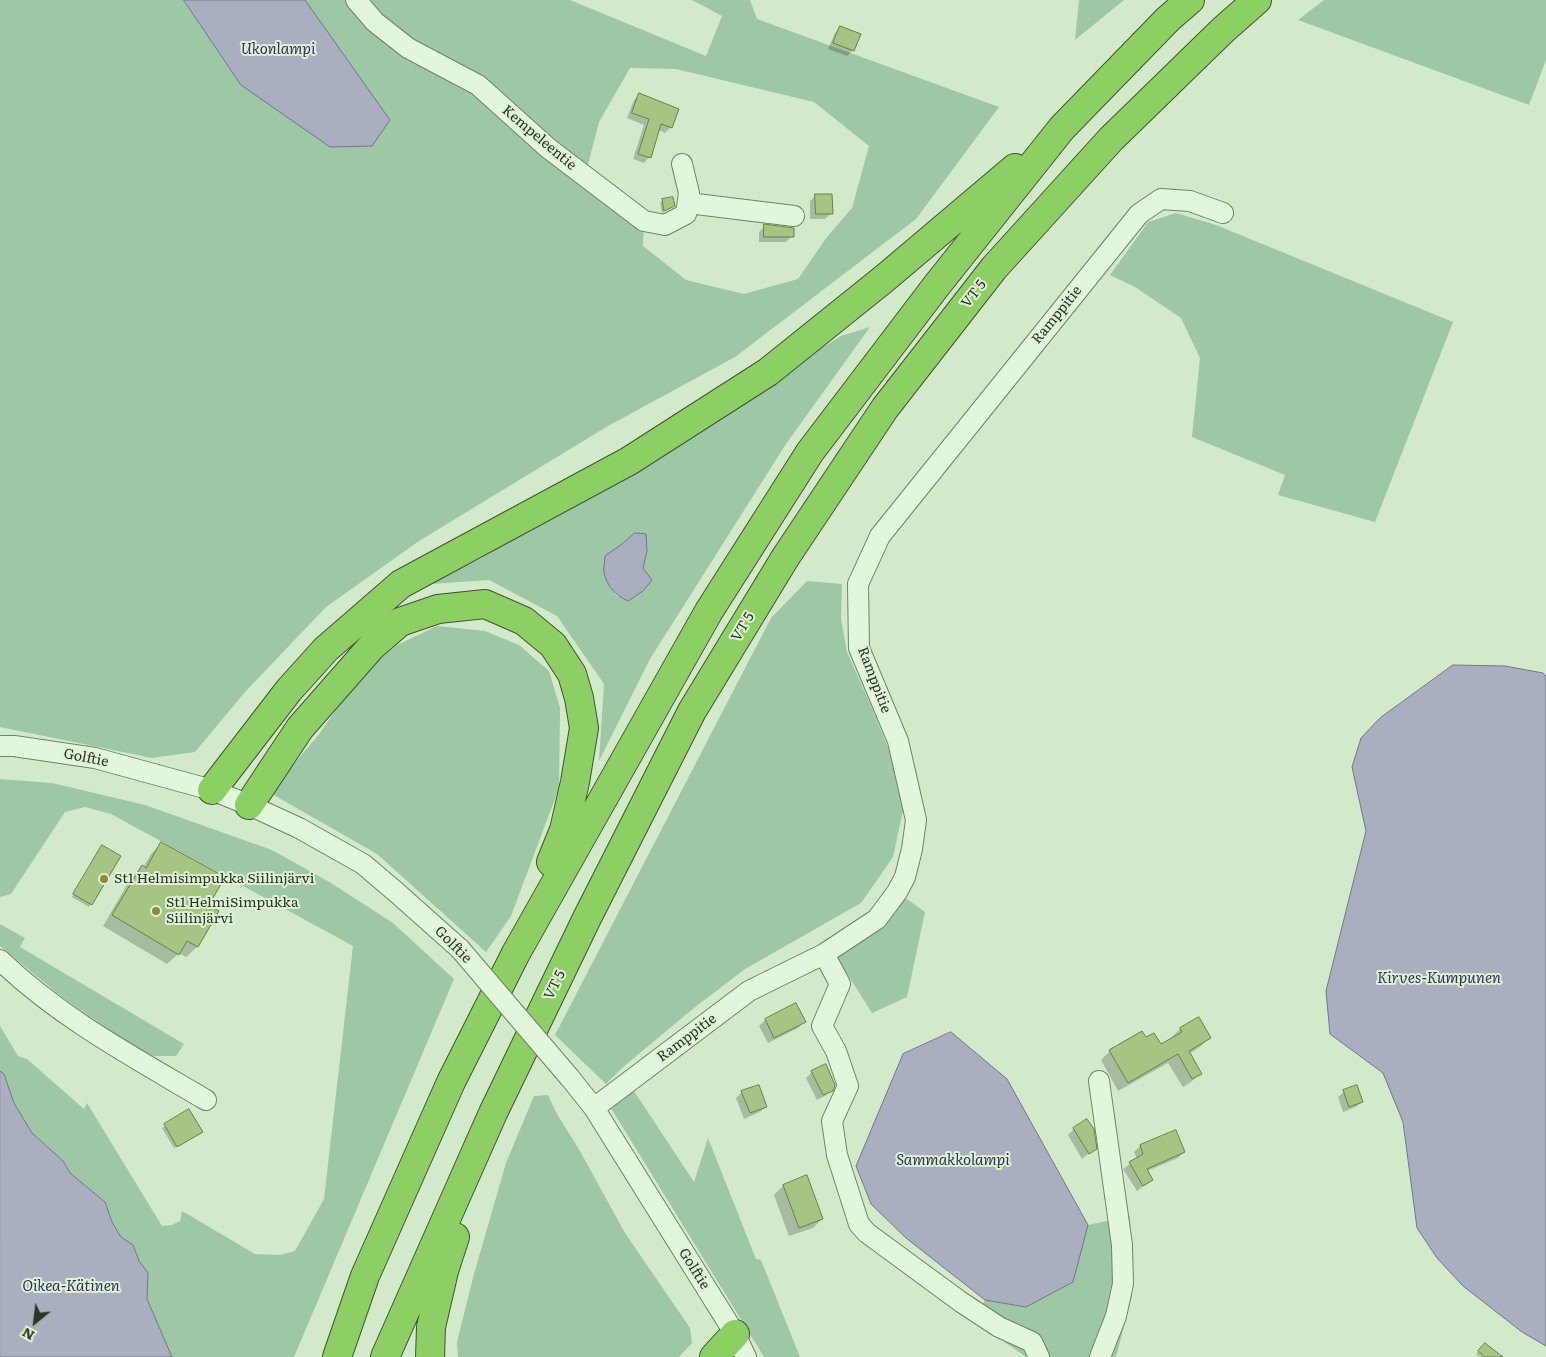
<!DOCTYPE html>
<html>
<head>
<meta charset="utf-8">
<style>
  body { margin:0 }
  #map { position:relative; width:1546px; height:1357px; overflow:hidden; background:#d2eaca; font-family:Literata,serif }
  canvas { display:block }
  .north { position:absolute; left:10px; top:1297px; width:50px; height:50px; -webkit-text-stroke:4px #dff2d8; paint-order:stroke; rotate:209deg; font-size:14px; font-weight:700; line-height:20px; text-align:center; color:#2c3722 }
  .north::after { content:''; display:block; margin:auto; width:18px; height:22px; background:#2c3722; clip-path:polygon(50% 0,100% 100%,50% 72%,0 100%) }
</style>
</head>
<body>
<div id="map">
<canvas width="1546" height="1357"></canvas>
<div class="north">N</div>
</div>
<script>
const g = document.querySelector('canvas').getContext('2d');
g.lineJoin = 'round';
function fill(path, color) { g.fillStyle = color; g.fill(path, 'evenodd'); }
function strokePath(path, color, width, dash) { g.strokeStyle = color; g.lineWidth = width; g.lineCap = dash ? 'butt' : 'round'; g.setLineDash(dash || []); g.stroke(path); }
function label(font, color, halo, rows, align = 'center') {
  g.font = font + ' Literata,serif'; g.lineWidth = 4; g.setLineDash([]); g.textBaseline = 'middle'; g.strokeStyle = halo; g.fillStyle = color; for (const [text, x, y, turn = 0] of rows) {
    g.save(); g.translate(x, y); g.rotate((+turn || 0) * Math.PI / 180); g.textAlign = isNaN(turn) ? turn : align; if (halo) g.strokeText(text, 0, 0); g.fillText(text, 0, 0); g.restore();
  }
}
const green = new Path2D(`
  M 0,0 L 184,0 L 241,85 L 326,31 L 305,0 L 570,0 L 706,56 L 722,16 L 692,0 L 750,0 L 757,19 L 999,107 L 916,219 L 735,357 L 608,426 L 419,541 L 326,607 L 245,692 L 195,752 L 152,758 L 0,727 ZM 630,68 L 676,69 L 814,102 L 869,146 L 852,208 L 827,237 L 798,279 L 744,294 L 686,280 L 643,246 L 644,221 L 585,176 L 599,122 Z
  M 1079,0 L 1124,0 L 1075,40 Z
  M 1324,0 L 1546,0 L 1546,60 L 1529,105 L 1298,20 Z
  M 1176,213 L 1216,225 L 1453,322 L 1375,522 L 1278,495 L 1285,475 L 1192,437 L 1200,358 L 1181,318 L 1135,287 L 1110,275 L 1148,222 Z
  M 870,327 L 786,444 L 650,659 L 599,761 L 604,684 L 557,616 L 489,580 L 430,584 L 482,558 L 841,336 ZM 635,533 L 647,551 L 643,568 L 618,597 L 613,591 L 604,573 L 622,544 Z
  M 807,581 L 842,584 L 841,619 L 847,652 L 871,706 L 893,760 L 904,806 L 893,857 L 861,903 L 745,969 L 694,1008 L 622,1068 L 606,1084 L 555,1035 L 771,618 Z
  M 437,626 L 485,631 L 519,645 L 549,671 L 560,708 L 559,788 L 511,916 L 486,952 L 377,854 L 272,794 L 288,771 L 320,733 L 342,701 L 371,665 L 397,645 Z
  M 0,779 L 52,783 L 145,805 L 272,850 L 331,883 L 393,923 L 454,979 L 294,1357 L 172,1357 L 147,1299 L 148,1273 L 139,1261 L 133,1245 L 121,1237 L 112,1222 L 105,1202 L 70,1173 L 63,1161 L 32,1133 L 14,1103 L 4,1074 L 0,1071 L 0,1026 L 18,1056 L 27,1059 L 84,1109 L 87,1103 L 162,1226 L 172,1225 L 180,1221 L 182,1211 L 255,1254 L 280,1255 L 295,1251 L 324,1199 L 353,946 L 111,814 L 85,807 L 65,812 L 11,894 L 0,897 Z
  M 897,892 L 925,912 L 907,997 L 872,1013 L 848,975 L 824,954 Z
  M 0,924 L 25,938 L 20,947 L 184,1044 L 176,1056 L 153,1056 L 129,1043 L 62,997 L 0,946 Z
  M 628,1082 L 694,1182 L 708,1138 L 756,1259 L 761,1260 L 800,1357 L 764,1357 L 606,1100 Z
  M 548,1095 L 557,1114 L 580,1151 L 625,1233 L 690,1328 L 692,1343 L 679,1357 L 458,1357 L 457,1342 L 474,1274 L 506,1163 L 534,1096 Z
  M 1130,1216 L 1132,1296 L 1116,1357 L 1026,1357 L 973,1320 L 985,1300 L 1026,1307 L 1072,1282 L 1088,1225 Z`);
const water = new Path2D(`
  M 184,0 L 305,0 L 390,120 L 372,146 L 330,147 L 241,85 Z
  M 635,533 L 646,534 L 647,551 L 643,568 L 652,580 L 643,591 L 628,601 C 616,596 607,586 604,573 C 603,568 605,561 605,556 L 622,544 Z
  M 1453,665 L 1505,666 L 1543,673 L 1546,676 L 1546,1346 L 1522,1332 L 1463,1286 L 1437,1258 L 1417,1228 L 1403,1122 L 1383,1073 L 1330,1034 L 1326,991 L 1366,831 L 1352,767 L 1361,738 L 1380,718 Z
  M 951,1032 L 1007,1079 L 1088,1225 L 1073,1282 L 1026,1307 L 985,1300 L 906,1238 L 871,1204 L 856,1166 L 903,1054 Z
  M 0,1071 L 4,1074 L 14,1103 L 32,1133 L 63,1161 L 70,1173 L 105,1202 L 112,1222 L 121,1237 L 133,1245 L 139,1261 L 148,1273 L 147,1299 L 172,1357 L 0,1357 Z`);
const shadow = new Path2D(`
  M 840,27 L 853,50 L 847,56 L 828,49 L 835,33 Z
  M 639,95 L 677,109 L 671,127 L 665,133 L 658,130 L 649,157 L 644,163 L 633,159 L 644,125 L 627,118 L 634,100 Z
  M 816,195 L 831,213 L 825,219 L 810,219 L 810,201 Z
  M 663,200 L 674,206 L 662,213 L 660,203 Z
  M 765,226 L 792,236 L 786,242 L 759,242 L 759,232 Z
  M 162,843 L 208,906 L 217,912 L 197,947 L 186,957 L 179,953 L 167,964 L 103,926 L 131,878 L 142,867 L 143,868 L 151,854 Z
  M 102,846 L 91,904 L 89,907 L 72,897 Z
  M 795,1005 L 804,1022 L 798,1028 L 768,1043 L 759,1026 L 765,1020 Z
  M 1198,1019 L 1209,1038 L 1200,1047 L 1189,1054 L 1200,1073 L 1191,1082 L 1183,1087 L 1168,1063 L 1118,1091 L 1101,1060 L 1110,1051 L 1146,1039 L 1160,1045 L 1171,1038 L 1180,1029 Z
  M 812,1072 L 832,1090 L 825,1096 L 817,1100 L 806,1078 Z
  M 742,1092 L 766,1106 L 760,1112 L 744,1119 L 736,1098 Z
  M 1344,1092 L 1362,1101 L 1356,1107 L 1343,1112 L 1338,1097 Z
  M 189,1110 L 199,1134 L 174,1148 L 162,1128 Z
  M 1087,1121 L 1095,1148 L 1082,1159 L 1068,1135 L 1074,1129 Z
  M 1175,1131 L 1184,1152 L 1178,1158 L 1147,1171 L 1152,1180 L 1137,1191 L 1123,1169 L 1137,1159 L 1134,1152 L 1140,1146 Z
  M 807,1177 L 822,1219 L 813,1228 L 789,1236 L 774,1195 L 783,1186 Z
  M 1482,1347 L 1496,1357 L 1480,1357 L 1476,1354 Z`);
const building = new Path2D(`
  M 840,26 L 861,34 L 854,51 L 833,43 Z
  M 639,93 L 679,109 L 672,128 L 661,124 L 651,158 L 638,154 L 649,119 L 632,113 Z
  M 815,194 L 832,194 L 833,214 L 816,214 Z
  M 673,197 L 675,206 L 664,211 L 662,199 Z
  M 764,224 L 794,228 L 794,237 L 764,237 Z
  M 161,842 L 225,877 L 209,905 L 219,911 L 198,947 L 187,941 L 179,955 L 112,915 L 142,865 L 146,868 Z
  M 102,845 L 121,856 L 92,905 L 73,894 Z
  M 796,1003 L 806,1022 L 774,1038 L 765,1019 Z
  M 1199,1017 L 1211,1038 L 1189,1051 L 1202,1074 L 1192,1079 L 1178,1054 L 1128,1083 L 1109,1050 L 1142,1031 L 1146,1037 L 1154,1033 L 1161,1044 L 1182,1032 L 1180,1028 Z
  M 826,1064 L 835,1085 L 833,1091 L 823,1095 L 811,1071 Z
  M 759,1085 L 767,1107 L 750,1113 L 741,1091 Z
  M 1357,1085 L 1363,1102 L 1349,1107 L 1343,1090 Z
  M 189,1109 L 203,1132 L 177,1147 L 164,1124 Z
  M 1087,1119 L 1094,1129 L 1097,1149 L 1089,1154 L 1073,1128 Z
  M 1176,1130 L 1185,1152 L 1147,1169 L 1153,1180 L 1143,1186 L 1129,1162 L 1143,1154 L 1140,1145 Z
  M 807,1175 L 823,1219 L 799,1228 L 783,1185 Z
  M 1485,1343 L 1503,1357 L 1485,1357 L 1478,1351 Z`);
const minor = new Path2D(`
  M 356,0 L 375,22 L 408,48 L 478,85 L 548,148 L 644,221 L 665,225 L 686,214 L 689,193 L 682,164
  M 688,203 L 794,216
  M 0,746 L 14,746 L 95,758 L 212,790 L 249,805 L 299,828 L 363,864 L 396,892 L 460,949
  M 824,954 L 840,984 L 822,1026 L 836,1051 L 848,1086 L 832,1121 L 837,1155 L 859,1224 L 867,1233 L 961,1302 L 999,1327 L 1032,1342 L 1039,1357
  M 0,960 C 60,1018 135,1058 206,1100
  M 570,1078 L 594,1108 L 735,1334 L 746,1357
  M 1099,1081 L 1122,1245 L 1123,1284 L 1116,1316 L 1100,1357
  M 594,1108 L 749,991 L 824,954 L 877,919 L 897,892 L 905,877 L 912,849 L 916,820 L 898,741 L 859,648 L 858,584 L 880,536 L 1139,214 L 1161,199 L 1190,201 L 1223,213`);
const highway = new Path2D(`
  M 212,790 L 289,690 L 326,649 L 401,584 L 629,461 L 768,372 L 885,278 L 1015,168
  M 249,805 L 300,728 L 372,646 L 400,622 L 438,609 L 485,604 L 524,621 L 553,645 L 572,674 L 579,698 L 584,728 L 575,782 L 564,830 L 551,862
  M 337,1357 L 365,1276 L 451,1082 L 516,953 L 709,611 L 810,452 L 937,285 L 1062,128 L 1168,19 L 1190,0
  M 385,1357 L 493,1113 L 587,918 L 692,711 L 785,558 L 885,408 L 994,268 L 1111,139 L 1223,30 L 1257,0
  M 430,1357 L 431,1327 L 444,1271 L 455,1237
  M 714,1357 L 735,1334`);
const minorBridge = new Path2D(`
  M 460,949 L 570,1078`);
const markers = [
  [104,879,5,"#898d37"],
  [156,911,5,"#898d37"]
];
const streetNames = [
  ["Kempeleentie",539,138,40],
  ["VT 5",974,294,-52],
  ["Ramppitie",1057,315,-51],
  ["VT 5",743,627,-59],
  ["Ramppitie",874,680,69],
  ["Golftie",86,758,11],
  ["Golftie",453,945,45],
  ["VT 5",555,985,-64],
  ["Ramppitie",687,1038,-37],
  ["Golftie",694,1269,58]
];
const poiNames = [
  ["St1 Helmisimpukka Siilinjärvi",114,879],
  ["St1 HelmiSimpukka",166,903],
  ["Siilinjärvi",166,919]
];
const waterNames = [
  ["Ukonlampi",278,50],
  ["Kirves-Kumpunen",1439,979],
  ["Sammakkolampi",953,1161],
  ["Oikea-Kätinen",71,1287]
];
fill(green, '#9ec7a5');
fill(water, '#aaafbf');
strokePath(water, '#71768d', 1);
fill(shadow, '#0003');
fill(building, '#a6c484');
strokePath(building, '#688148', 1);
strokePath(minor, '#6f8560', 22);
strokePath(highway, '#435333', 30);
strokePath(minor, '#e2f6dc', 20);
strokePath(highway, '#8ecf65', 28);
strokePath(minorBridge, '#6f8560', 22, []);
strokePath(minorBridge, '#e2f6dc', 20);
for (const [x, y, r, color] of markers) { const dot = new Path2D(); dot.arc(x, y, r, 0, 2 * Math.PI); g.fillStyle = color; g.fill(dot); strokePath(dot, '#dff2d8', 2); }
label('14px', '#2c3722', '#dff2d8', streetNames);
label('14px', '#2c3722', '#dff2d8', poiNames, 'left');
label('italic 15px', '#335', '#dff2d8', waterNames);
</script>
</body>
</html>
